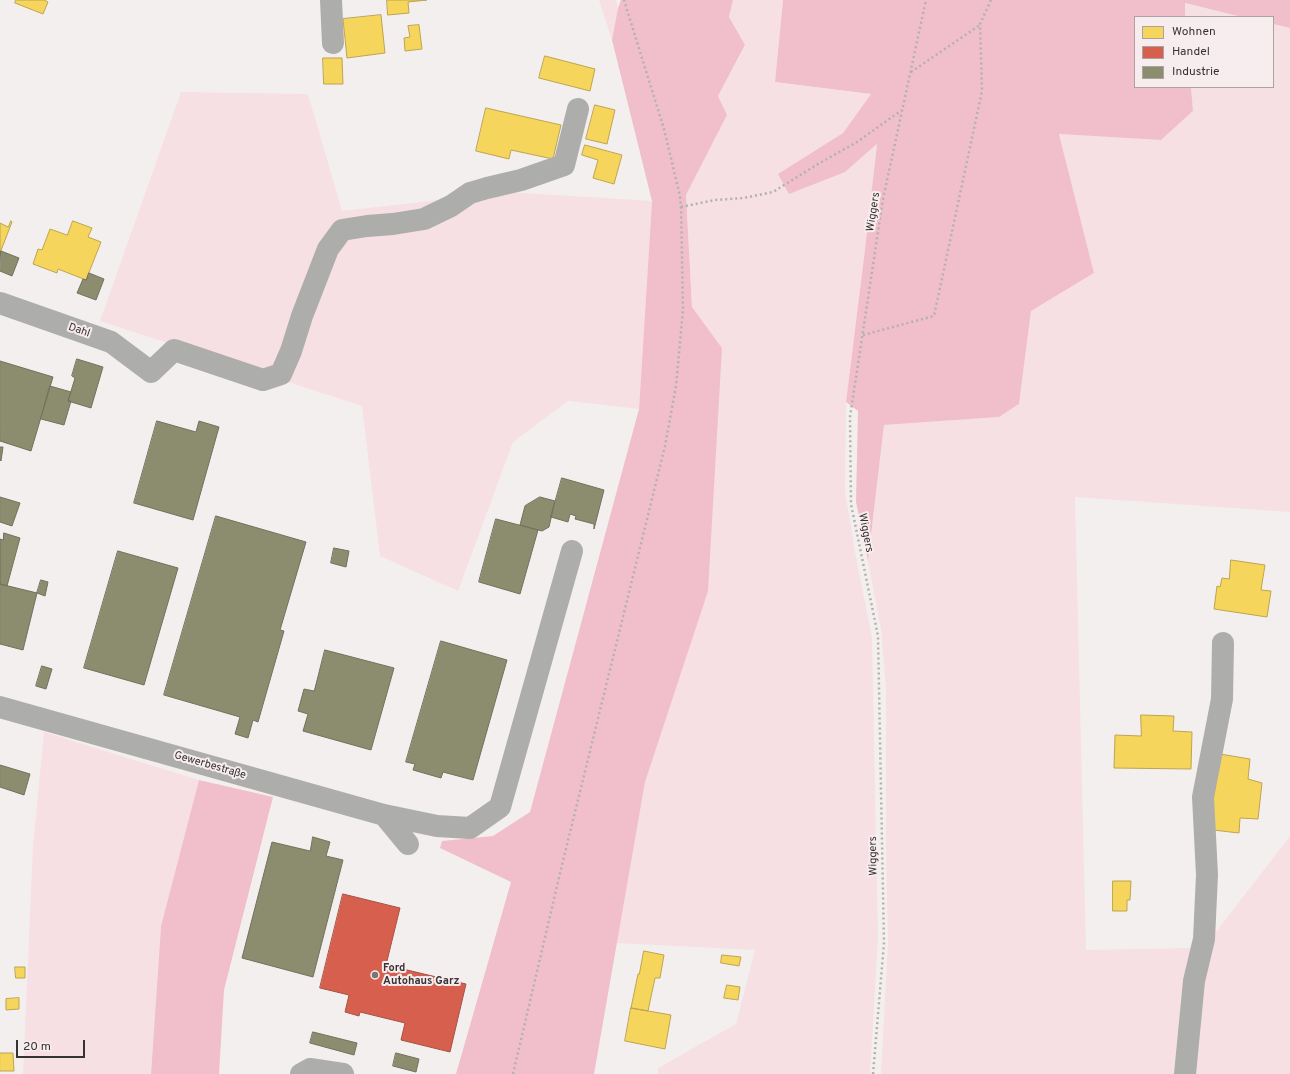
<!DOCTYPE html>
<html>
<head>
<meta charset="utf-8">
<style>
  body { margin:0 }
  #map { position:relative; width:1290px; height:1074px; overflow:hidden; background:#f4efef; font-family:Overpass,sans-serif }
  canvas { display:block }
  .legend { position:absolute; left:1134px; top:16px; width:140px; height:72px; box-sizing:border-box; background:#f7ecee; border:1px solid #aaa2a4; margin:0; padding:5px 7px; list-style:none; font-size:12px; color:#373334 }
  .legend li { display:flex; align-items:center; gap:8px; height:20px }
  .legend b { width:20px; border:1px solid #aaa2a4 }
  .scale { position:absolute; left:16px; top:1040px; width:69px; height:18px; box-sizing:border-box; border:2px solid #373334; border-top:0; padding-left:5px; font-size:12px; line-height:14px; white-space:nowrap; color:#373334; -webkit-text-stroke:3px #f7ecee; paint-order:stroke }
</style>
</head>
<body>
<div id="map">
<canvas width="1290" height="1074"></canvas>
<ul class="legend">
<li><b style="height:11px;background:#f6d55c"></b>Wohnen</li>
<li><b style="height:11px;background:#d6604d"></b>Handel</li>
<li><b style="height:11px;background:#8c8c6e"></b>Industrie</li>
</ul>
<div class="scale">20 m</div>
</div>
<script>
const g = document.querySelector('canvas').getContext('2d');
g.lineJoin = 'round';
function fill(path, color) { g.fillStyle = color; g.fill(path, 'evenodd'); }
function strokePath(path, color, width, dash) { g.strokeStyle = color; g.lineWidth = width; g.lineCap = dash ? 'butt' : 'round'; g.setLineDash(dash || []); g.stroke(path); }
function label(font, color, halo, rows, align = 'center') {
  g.font = font + ' Overpass,sans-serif'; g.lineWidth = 4; g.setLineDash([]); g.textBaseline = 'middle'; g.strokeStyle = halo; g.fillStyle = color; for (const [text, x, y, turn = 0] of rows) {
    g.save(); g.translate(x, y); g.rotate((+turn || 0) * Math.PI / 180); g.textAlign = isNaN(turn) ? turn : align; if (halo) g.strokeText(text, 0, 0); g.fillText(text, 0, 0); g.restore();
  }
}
const green = new Path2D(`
  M 599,0 L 616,0 L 618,8 L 612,40 Z
  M 733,0 L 783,0 L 775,82 L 871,94 L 843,133 L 779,174 L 845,172 L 877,144 L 865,249 L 846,402 L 845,491 L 856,557 L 872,637 L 878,939 L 870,1074 L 658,1074 L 658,1068 L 736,1024 L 755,950 L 616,943 L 722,348 L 692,307 L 686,195 L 727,115 L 718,96 L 745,46 L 729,17 Z
  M 1184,3 L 1242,17 L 1185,17 Z
  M 1273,24 L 1290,28 L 1290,512 L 1075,497 L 1086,950 L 1192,948 L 1179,1074 L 881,1074 L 888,942 L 886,855 L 886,689 L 881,630 L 868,561 L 884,425 L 999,417 L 1019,404 L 1031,311 L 1094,273 L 1059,134 L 1161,140 L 1193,111 L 1191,87 L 1273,87 Z
  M 181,92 L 308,94 L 342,211 L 507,192 L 652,201 L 639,409 L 568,401 L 513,442 L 458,591 L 380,556 L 362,406 L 100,321 Z
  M 44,732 L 199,780 L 161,926 L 151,1074 L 23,1074 L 33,846 Z
  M 1290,836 L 1290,1074 L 1190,1074 L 1209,941 Z`);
const forest = new Path2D(`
  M 621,0 L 733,0 L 729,17 L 745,45 L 718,96 L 727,115 L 686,195 L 692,307 L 722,348 L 708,591 L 645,782 L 594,1074 L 456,1074 L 511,882 L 440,848 L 442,841 L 493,836 L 530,812 L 639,409 L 652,201 L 612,40 L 618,8 Z
  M 783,0 L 1290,0 L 1290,28 L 1273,24 L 1273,17 L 1242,17 L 1185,3 L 1185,17 L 1135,17 L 1135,87 L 1191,87 L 1193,111 L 1161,140 L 1059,134 L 1094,273 L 1031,311 L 1019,404 L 999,417 L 884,425 L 868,561 L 856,502 L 858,411 L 846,402 L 865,249 L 877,144 L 845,172 L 789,194 L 778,174 L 843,133 L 871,94 L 775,82 Z
  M 199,780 L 273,797 L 224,990 L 219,1074 L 151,1074 L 161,926 Z`);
const homes = new Path2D(`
  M 16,0 L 44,0 L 48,2 L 43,14 L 15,3 Z
  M 387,0 L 427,0 L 408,2 L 409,13 L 388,15 Z
  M 381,15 L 385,53 L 347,58 L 343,19 Z
  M 419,25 L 422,49 L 405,51 L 404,38 L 410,37 L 408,26 Z
  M 545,56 L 595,69 L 590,91 L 539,78 Z
  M 323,58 L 342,58 L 343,84 L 324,84 Z
  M 595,105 L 615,110 L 607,144 L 586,139 Z
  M 486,108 L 561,125 L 553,159 L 511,150 L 509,159 L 476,151 Z
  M 585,145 L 622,155 L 614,184 L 593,178 L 598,160 L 582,155 Z
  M 11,221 L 12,222 L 0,253 L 0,223 L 8,227 Z
  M 73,221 L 92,228 L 88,237 L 101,242 L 86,280 L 58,269 L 57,273 L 33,264 L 38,249 L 42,250 L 50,229 L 67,235 Z
  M 1231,560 L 1265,565 L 1261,590 L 1271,591 L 1267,617 L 1214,609 L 1217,586 L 1220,587 L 1222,578 L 1229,579 Z
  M 1141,715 L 1174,716 L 1173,731 L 1192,732 L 1191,769 L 1114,768 L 1115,735 L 1141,736 Z
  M 1220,754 L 1250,759 L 1248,779 L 1262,783 L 1258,819 L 1240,818 L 1239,833 L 1213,830 L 1212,809 Z
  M 1113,881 L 1131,881 L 1130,900 L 1127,900 L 1127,911 L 1113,911 Z
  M 644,951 L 664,955 L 660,978 L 655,978 L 648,1011 L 631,1008 L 638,974 L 639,974 Z
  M 722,955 L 741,957 L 739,966 L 721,963 Z
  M 15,967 L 25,967 L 25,978 L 16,978 Z
  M 727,985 L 740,987 L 738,1000 L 724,998 Z
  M 19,998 L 19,1009 L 6,1010 L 6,999 Z
  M 631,1008 L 671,1015 L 665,1049 L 625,1041 Z
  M 0,1053 L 13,1053 L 14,1071 L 0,1071 Z`);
const shops = new Path2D(`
  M 343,894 L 400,908 L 386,965 L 466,984 L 450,1052 L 401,1040 L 405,1023 L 360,1012 L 359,1016 L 345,1012 L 349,995 L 320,988 Z`);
const industry = new Path2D(`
  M 1,251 L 19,258 L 12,276 L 0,271 Z
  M 89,273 L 104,279 L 96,300 L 77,293 L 83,279 L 86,280 Z
  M 77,359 L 103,367 L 91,408 L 68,401 L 75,378 L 72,376 Z
  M 0,361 L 53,377 L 31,451 L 0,441 Z
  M 50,386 L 71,392 L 68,401 L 71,401 L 64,425 L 41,419 Z
  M 157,421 L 196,432 L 199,421 L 219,427 L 193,520 L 134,503 Z
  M 0,447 L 3,447 L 1,461 L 0,460 Z
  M 562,478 L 604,490 L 594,529 L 594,524 L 575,519 L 576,516 L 570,514 L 568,522 L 551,517 Z
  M 0,497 L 20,503 L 12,526 L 0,522 Z
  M 540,497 L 555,501 L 549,527 L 542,531 L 520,525 L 525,506 Z
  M 216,516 L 306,542 L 280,630 L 284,631 L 258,722 L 253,720 L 248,738 L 235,734 L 240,717 L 164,695 Z
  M 496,519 L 538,530 L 520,594 L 479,582 Z
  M 4,533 L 20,538 L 7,586 L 0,584 L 0,539 L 3,540 Z
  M 334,548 L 349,551 L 346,567 L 331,563 Z
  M 118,551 L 178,568 L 144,685 L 84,668 Z
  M 41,580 L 48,582 L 45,596 L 37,593 Z
  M 0,584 L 37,593 L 23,650 L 0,644 Z
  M 441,641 L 507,660 L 473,780 L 443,772 L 441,778 L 413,770 L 415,764 L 406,762 Z
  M 325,650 L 394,668 L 371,750 L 303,731 L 308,714 L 298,711 L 304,689 L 314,691 Z
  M 42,666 L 52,669 L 46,689 L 36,686 Z
  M 0,765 L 30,774 L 24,795 L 0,787 Z
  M 313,837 L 330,842 L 326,856 L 343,860 L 313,977 L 242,958 L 272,842 L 310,851 Z
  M 313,1032 L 357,1043 L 354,1055 L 310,1043 Z
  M 396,1053 L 419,1059 L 416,1072 L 393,1066 Z`);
const path = new Path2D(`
  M 911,72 L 980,25
  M 681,207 L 715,200 L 744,198 L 773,192 L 818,164 L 857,142 L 902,110
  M 863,335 L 934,316 L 982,91 L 980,24 L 991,0
  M 513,1074 L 561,869 L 665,446 L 676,386 L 683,310 L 681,207 L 680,196 L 664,129 L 624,0
  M 873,1074 L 884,943 L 878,636 L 851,504 L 850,417 L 883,199 L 926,0`);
const minor = new Path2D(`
  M 331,0 L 333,43
  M 0,303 L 111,342 L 151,372 L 174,350 L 263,380 L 281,374 L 291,351 L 302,316 L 328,249 L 342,230 L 367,226 L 393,224 L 424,219 L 451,206 L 470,193 L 487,188 L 521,180 L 564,165 L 578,109
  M 0,707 L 384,815 L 408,844
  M 384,815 L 437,826 L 470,828 L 500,807 L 572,551
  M 301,1074 L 310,1069 L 343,1074
  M 1185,1074 L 1194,981 L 1204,939 L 1207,875 L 1203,797 L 1222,699 L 1223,643`);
const markers = [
  [375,975,4,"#797575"]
];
const streetNames = [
  ["Wiggers",874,212,-81],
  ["Dahl",79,331,19],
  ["Wiggers",865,533,79],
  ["Gewerbestraße",210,766,16],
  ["Wiggers",874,856,-91]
];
const poiNames = [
  ["Ford",383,969],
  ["Autohaus Garz",383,982]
];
fill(green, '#f6e0e4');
fill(forest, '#f1bfcb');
fill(homes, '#f6d55c');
strokePath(homes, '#bda450', 1);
fill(shops, '#d6604d');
strokePath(shops, '#a65246', 1);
fill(industry, '#8c8c6e');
strokePath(industry, '#72715d', 1);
strokePath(path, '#b3b1b0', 2.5, [2, 3]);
strokePath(minor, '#adadab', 22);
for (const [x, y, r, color] of markers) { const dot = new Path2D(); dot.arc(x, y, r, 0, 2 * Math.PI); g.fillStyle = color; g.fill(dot); strokePath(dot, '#f7ecee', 1.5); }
label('11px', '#373334', '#f7ecee', streetNames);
label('bold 11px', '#373334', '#f7ecee', poiNames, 'left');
</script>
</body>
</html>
